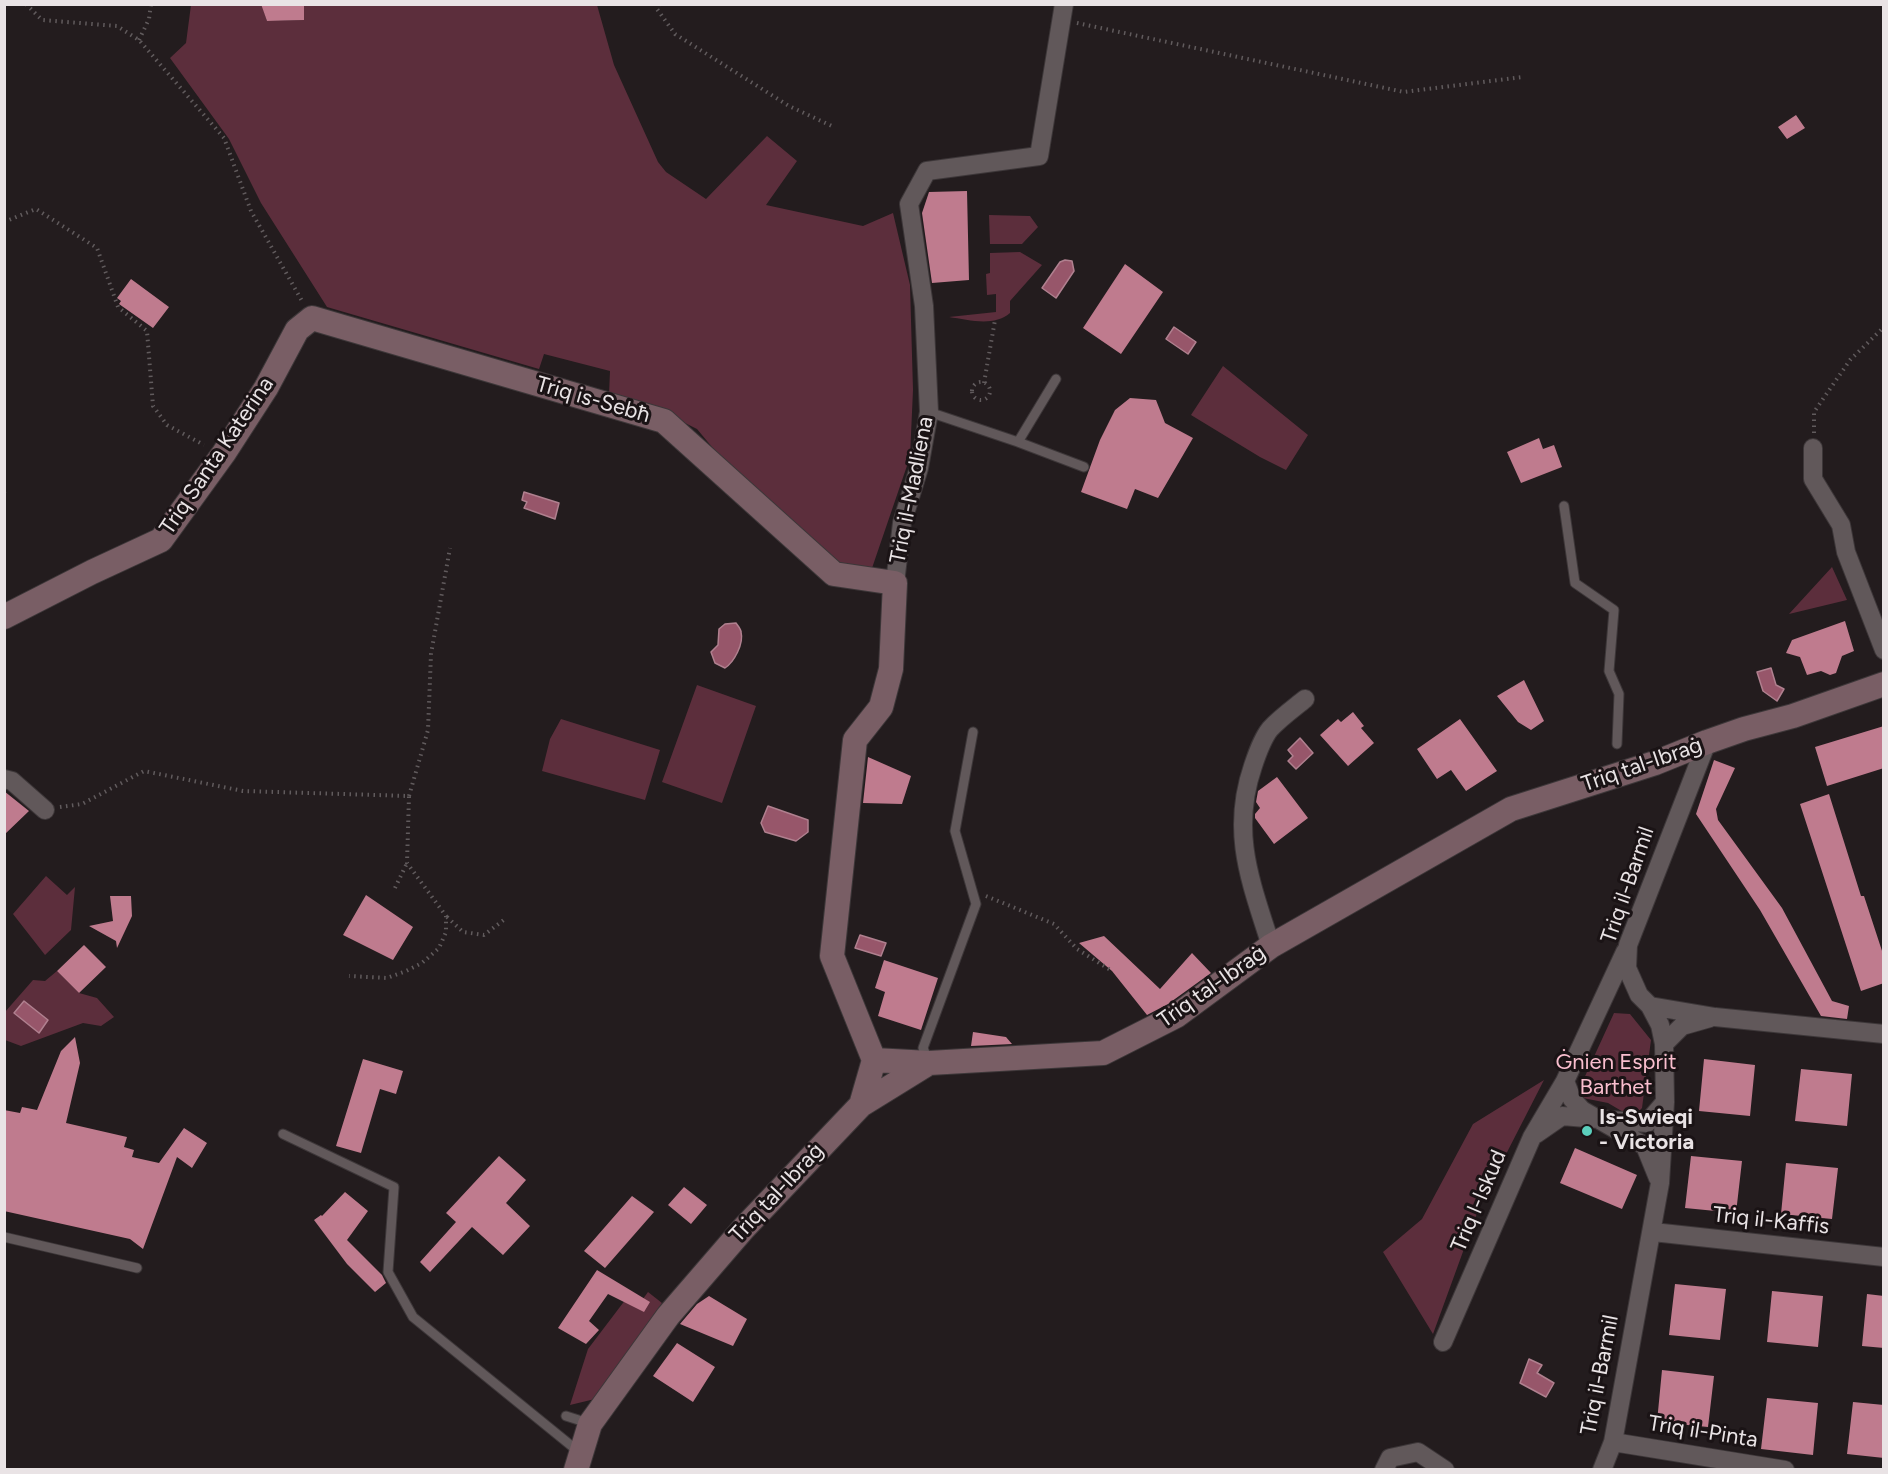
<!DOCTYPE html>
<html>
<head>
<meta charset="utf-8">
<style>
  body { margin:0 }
  #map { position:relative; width:1888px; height:1474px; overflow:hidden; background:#231c1e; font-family:Figtree,sans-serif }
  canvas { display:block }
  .frame { position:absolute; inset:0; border:6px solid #e9e3e5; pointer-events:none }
</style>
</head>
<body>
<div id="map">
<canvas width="1888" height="1474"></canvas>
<div class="frame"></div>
</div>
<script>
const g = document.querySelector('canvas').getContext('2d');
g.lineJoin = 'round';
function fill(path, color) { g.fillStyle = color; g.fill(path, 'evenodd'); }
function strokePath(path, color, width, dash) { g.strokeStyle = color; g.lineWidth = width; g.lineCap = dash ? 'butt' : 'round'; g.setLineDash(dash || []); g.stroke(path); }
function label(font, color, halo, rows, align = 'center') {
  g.font = font + ' Figtree,sans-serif'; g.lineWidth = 6; g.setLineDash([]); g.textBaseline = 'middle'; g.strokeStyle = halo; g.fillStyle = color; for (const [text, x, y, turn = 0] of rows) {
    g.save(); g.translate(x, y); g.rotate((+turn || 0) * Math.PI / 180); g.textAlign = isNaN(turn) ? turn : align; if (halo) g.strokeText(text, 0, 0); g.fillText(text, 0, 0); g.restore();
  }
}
const green = new Path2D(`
  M 191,5 L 262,5 L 267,21 L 303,20 L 304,5 L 597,5 L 614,65 L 658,162 L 666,172 L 706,199 L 767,136 L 797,161 L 766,205 L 863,226 L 893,213 L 910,285 L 913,390 L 910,457 L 871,571 L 826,562 L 742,483 L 697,429 L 663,412 L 609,395 L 610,371 L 544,354 L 539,369 L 327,307 L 261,203 L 229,139 L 170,58 L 186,43 Z
  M 989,215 L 1030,216 L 1038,227 L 1022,244 L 990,244 Z
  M 1020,252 L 1042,265 L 1010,301 L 1010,313 C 994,327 969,320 949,317 L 996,312 L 996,294 L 987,295 L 986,274 L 990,273 L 990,253 Z
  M 1223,366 L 1308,435 L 1286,470 L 1260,457 L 1191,415 Z
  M 1832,567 L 1847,600 L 1789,614 Z
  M 697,685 L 756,706 L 722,803 L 662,782 Z
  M 561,719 L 660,750 L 645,800 L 542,771 L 550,739 Z
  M 46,876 L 67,895 L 75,887 L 71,930 L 45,955 L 13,914 Z
  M 57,971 L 79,993 L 97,998 L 114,1017 L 101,1026 L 83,1023 L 21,1046 L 5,1040 L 5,1012 L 33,980 L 45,981 Z
  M 1614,1013 L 1630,1014 L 1651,1040 L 1642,1108 L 1635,1115 L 1625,1113 L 1608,1103 L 1583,1098 L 1581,1095 L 1584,1088 L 1581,1085 Z
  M 1544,1080 L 1480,1205 L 1433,1334 L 1383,1252 L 1422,1219 L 1473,1124 Z
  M 648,1292 L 662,1303 L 619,1364 L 599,1398 L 570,1405 L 588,1349 L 629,1295 L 640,1303 Z`);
const water = new Path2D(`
  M 1065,260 L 1072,261 L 1074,271 L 1056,298 L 1042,288 L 1060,262 Z
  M 1174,327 L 1196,342 L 1188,354 L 1166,339 Z
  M 524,492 L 559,503 L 555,519 L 524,508 L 527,502 L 522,500 Z
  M 736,623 C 738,626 741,629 741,632 C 744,644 734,662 725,668 L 715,663 L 711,652 L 718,645 L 719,629 L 725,624 Z
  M 1771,668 L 1776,685 L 1784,689 L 1777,701 L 1763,691 L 1757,672 Z
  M 1300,738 L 1313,753 L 1296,769 L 1288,761 L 1293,756 L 1288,750 Z
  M 768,806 L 808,820 L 808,832 L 796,841 L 765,832 L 761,823 Z
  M 860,935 L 886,943 L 881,956 L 855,948 Z
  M 24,1001 L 48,1020 L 39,1033 L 14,1013 Z
  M 1529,1359 L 1542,1365 L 1537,1373 L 1554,1383 L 1546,1397 L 1520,1383 Z`);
const building = new Path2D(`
  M 261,4 L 304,4 L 304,20 L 267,21 Z
  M 1796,115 L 1805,128 L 1787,139 L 1778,127 Z
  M 967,191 L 969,280 L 932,283 L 922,213 L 929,192 Z
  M 1125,264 L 1163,292 L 1121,354 L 1083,328 Z
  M 131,279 L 169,307 L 153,328 L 119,304 L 121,301 L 117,298 Z
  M 1130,398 L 1156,400 L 1165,423 L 1193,438 L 1158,498 L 1135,489 L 1127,509 L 1081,492 L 1100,440 L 1115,410 Z
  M 1539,438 L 1543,449 L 1554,445 L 1562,467 L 1521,483 L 1507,452 Z
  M 1845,621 L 1854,651 L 1842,656 L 1836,673 L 1830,675 L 1821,671 L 1807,675 L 1800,657 L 1786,653 L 1792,640 Z
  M 1524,680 L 1544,721 L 1531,730 L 1518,722 L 1497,696 Z
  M 1353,712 L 1364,726 L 1361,728 L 1374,743 L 1348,766 L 1320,735 L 1338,719 L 1341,722 Z
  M 1460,719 L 1497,771 L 1466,791 L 1451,770 L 1437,779 L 1417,749 Z
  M 1884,726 L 1884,768 L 1827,786 L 1815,747 Z
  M 868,757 L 911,776 L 902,804 L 863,803 Z
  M 1714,760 L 1735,768 L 1716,809 L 1718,820 L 1782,908 L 1832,1001 L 1849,1006 L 1847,1019 L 1821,1016 L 1760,910 L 1696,814 Z
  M 1277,777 L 1308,818 L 1274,844 L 1255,818 L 1255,814 L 1260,808 L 1256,802 L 1258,791 Z
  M 4,791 L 29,811 L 4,835 Z
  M 1829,794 L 1861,896 L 1864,896 L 1884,957 L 1884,983 L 1861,991 L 1800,804 Z
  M 366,895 L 413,927 L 393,960 L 343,935 Z
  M 110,896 L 131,896 L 132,916 L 117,948 L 116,941 L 89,926 L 113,921 Z
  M 1104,936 L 1160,989 L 1192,953 L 1211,973 L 1168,1004 L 1147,1015 L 1112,971 L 1079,943 Z
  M 84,945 L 106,967 L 79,993 L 57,971 Z
  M 884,960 L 938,978 L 921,1030 L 878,1016 L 885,992 L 875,988 Z
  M 973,1032 L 1006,1037 L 1012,1044 L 971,1046 Z
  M 75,1037 L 80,1063 L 66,1123 L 127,1137 L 124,1147 L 134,1150 L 132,1157 L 159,1163 L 184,1128 L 207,1143 L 192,1168 L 177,1157 L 143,1249 L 130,1239 L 4,1211 L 4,1110 L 20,1113 L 22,1107 L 37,1110 L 61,1051 Z
  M 363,1059 L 403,1071 L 396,1094 L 380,1089 L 361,1153 L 336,1146 Z
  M 1704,1059 L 1755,1065 L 1750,1116 L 1699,1111 Z
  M 1801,1069 L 1852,1074 L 1847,1126 L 1795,1121 Z
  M 1575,1148 L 1637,1175 L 1622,1209 L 1560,1183 Z
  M 499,1156 L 526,1180 L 506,1203 L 530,1226 L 503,1255 L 472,1227 L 430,1272 L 420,1262 L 456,1222 L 446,1213 Z
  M 1691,1156 L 1742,1161 L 1736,1213 L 1685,1208 Z
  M 1786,1163 L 1838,1168 L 1832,1219 L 1781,1214 Z
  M 684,1187 L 707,1205 L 691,1224 L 668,1205 Z
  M 345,1192 L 368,1211 L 347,1240 L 382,1275 L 386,1283 L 375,1292 L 347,1264 L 314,1220 L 321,1215 L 322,1216 Z
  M 632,1196 L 654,1212 L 605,1268 L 584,1251 Z
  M 597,1270 L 650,1302 L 644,1312 L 608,1294 L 589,1321 L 599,1330 L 586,1344 L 558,1328 Z
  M 1675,1284 L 1726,1289 L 1720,1340 L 1669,1335 Z
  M 1772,1291 L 1823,1296 L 1818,1347 L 1767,1342 Z
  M 1867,1294 L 1884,1296 L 1884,1348 L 1862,1346 Z
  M 709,1296 L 747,1319 L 733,1346 L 680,1324 L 697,1304 Z
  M 677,1343 L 715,1367 L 693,1402 L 653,1376 Z
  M 1662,1370 L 1714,1376 L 1708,1427 L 1657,1422 Z
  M 1767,1398 L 1818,1403 L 1813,1455 L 1761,1449 Z
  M 1853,1402 L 1884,1405 L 1884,1458 L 1847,1454 Z`);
const path = new Path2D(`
  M 26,4 L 42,20 L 117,26 L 139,40 L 224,138 L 251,211 L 302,301
  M 659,4 L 657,9 L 675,34 L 789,106 L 834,127
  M 1077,23 L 1404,92 L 1523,77
  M 139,40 L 149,19 L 151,4
  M 4,222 L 36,209 L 97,248 L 118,307 L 147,331 L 153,406 L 167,425 L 204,445
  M972 391a9 9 0 1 1 18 0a9 9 0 1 1-18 0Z
  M 984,383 L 995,320
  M 1814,433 L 1814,412 L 1850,360 L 1884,327
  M 4,492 L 7,490
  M 409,796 L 428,730 L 431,654 L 450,548
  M 60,807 L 82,804 L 144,771 L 243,791 L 409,796 L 407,863 L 446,916 L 446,932 L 439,948 L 422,963 L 406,971 L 387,978 L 349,976
  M 395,888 L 407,863
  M 986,896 L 1054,924 L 1077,949 L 1112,971
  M 447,917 L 463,932 L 484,935 L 505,919`);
const service = new Path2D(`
  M 929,412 L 1018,442 L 1084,467
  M 1018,442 L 1056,379
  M 1564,506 L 1575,583 L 1614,610 L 1609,671 L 1619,694 L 1617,744
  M 928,1060 L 923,1048 L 976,904 L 955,831 L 973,732
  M 283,1134 L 394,1187 L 388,1272 L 413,1317 L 579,1452
  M 4,1237 L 137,1268
  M 566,1416 L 588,1423`);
const minor = new Path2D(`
  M 1813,448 L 1813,479 L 1841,525 L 1846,552 L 1884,650
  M 895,583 L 902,523 L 919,468 L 929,412 L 924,306 L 909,204 L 927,171 L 1039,156 L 1064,4
  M 4,779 L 12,781 L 45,810
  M 1271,946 C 1251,882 1230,833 1253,766 C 1257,754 1262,739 1270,729 C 1280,718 1294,708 1305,699
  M 1625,952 L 1565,1081 L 1572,1099 L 1582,1110 L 1645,1146 L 1658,1178
  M 1650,1006 L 1715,1017 L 1884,1034
  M 1664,1044 L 1682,1026 L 1710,1018
  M 1536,1134 L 1562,1116 L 1647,1123 L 1665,1102
  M 1653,1232 L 1884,1257
  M 1443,1342 L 1532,1137 L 1565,1081
  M 1613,1442 L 1785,1470
  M 1384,1470 L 1390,1458 L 1418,1452 L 1445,1470
  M 1602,1470 L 1613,1442 L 1660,1183 L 1665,1102 L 1664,1044 L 1660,1025 L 1650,1006 L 1639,995 L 1627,968 L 1628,945 L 1707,742`);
const secondary = new Path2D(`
  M 4,617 L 92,572 L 161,540 L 224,453 L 266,388 L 297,330 L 312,318 L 664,421 L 834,574 L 895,583 L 891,669 L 881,707 L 855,740 L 832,956 L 874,1060 L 861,1105
  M 874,1060 L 929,1063
  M 576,1470 L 590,1424 L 668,1316 L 744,1228 L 861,1105 L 929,1063 L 1103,1053 L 1176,1016 L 1271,946 L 1511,809 L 1655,763 L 1707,742 L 1744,729 L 1793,716 L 1884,684`);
const markers = [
  [1587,1131,6,"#5bcebc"]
];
const streetNames = [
  ["Triq is-Sebħ",593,400,16],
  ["Triq Santa Katerina",217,456,-56],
  ["Triq il-Madliena",912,490,-79],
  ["Triq tal-Ibraġ",1642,765,-19],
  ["Triq il-Barmil",1628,885,-71],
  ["Triq tal-Ibraġ",1212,987,-35],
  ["Triq tal-Ibraġ",777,1193,-47],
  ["Triq l-Iskud",1479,1201,-67],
  ["Triq il-Kaffis",1771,1221,6],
  ["Triq il-Barmil",1600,1375,-79],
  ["Triq il-Pinta",1703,1432,9]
];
const parkNames = [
  ["Ġnien Esprit",1616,1063],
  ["Barthet",1616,1088]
];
const poiNames = [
  ["Is-Swieqi",1599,1118],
  ["- Victoria",1599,1143]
];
fill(green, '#5c2e3c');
fill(water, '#97566a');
strokePath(water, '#b0808f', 1.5);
fill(building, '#bf7b8e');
strokePath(service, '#3d3739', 11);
strokePath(minor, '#3d3739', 20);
strokePath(secondary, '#3d3739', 26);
strokePath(path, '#615b5d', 4, [1.5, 4.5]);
strokePath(service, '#61585a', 9);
strokePath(minor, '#61585a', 18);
strokePath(secondary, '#795e65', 24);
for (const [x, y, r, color] of markers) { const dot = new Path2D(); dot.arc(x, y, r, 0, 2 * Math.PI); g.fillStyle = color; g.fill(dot); strokePath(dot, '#1a1315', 2); }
label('22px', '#e9e3e5', '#1a1315', streetNames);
label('22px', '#f9bece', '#1a1315', parkNames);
label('bold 22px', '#e9e3e5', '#1a1315', poiNames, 'left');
</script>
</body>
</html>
